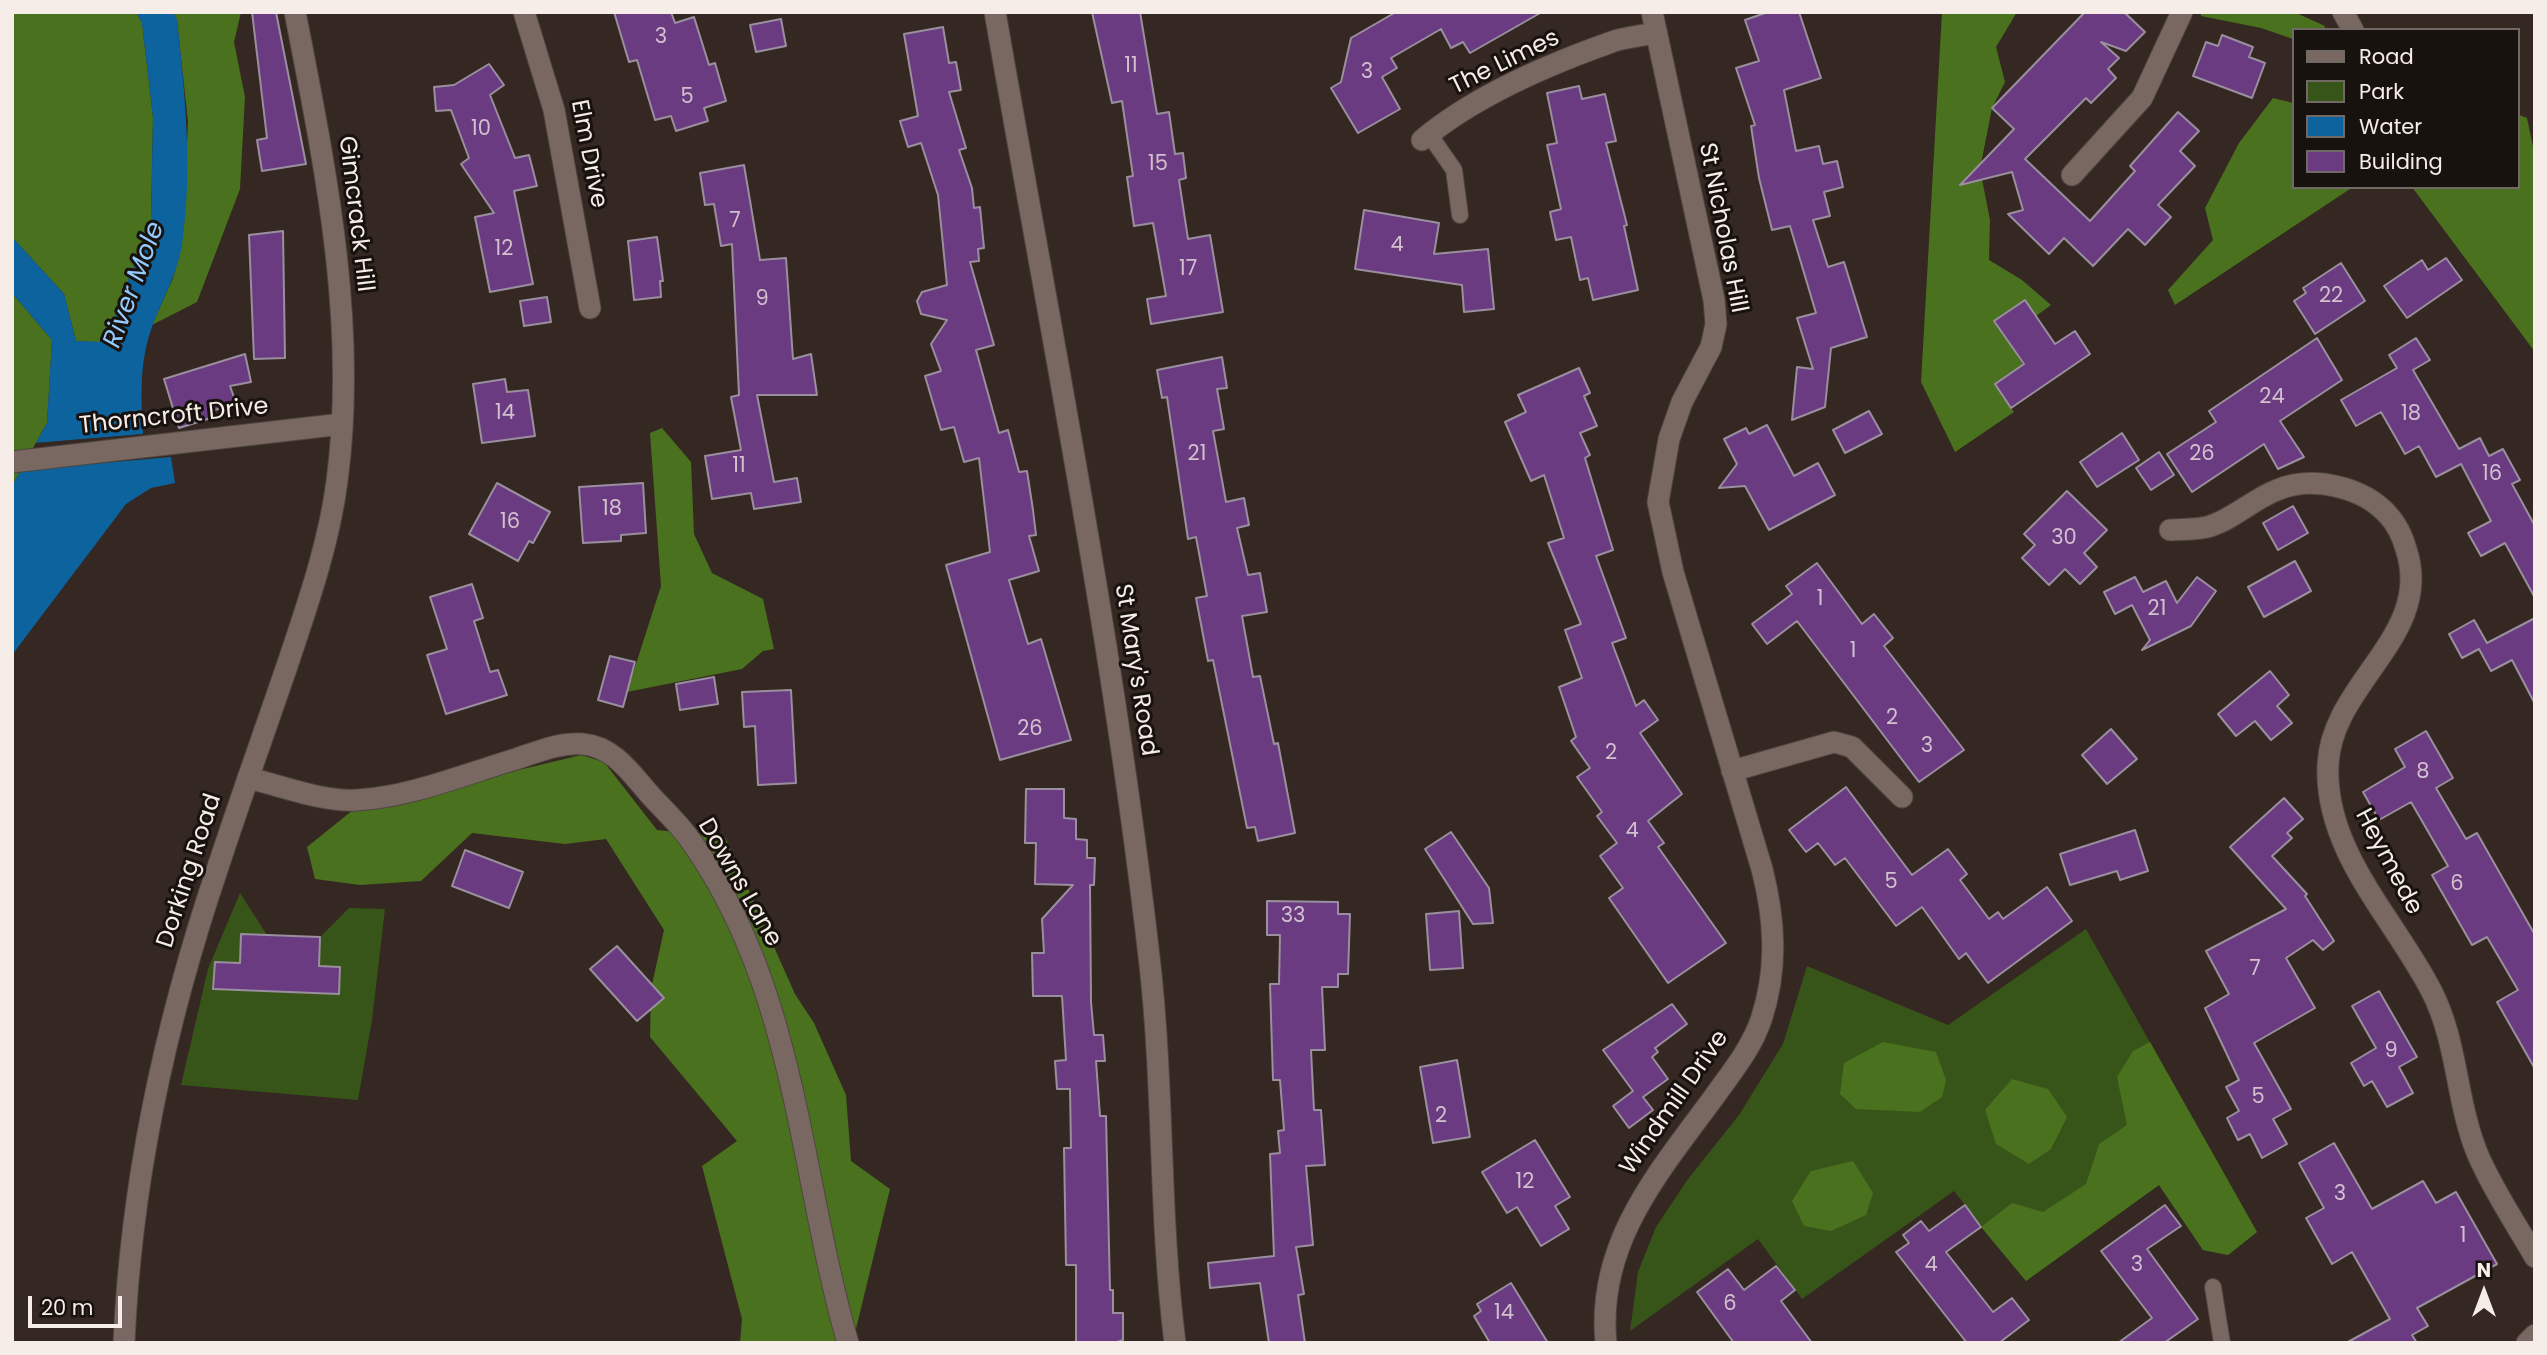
<!DOCTYPE html>
<html>
<head>
<meta charset="utf-8">
<style>
  body { margin:0 }
  #map { position:relative; width:2547px; height:1355px; overflow:hidden; background:#352721; font-family:Poppins,sans-serif }
  canvas { display:block }
  .frame { position:absolute; inset:0; border:14px solid #f6ece8; pointer-events:none }
  .legend { position:absolute; left:2292px; top:28px; width:228px; height:161px; box-sizing:border-box; background:#18120f; border:2px solid #716966; margin:0; padding:9px 12px; list-style:none; font-size:21px; color:#f6ece8 }
  .legend li { display:flex; align-items:center; gap:14px; height:35px }
  .legend b { width:35px; border:2px solid #716966 }
  .north { position:absolute; left:2449px; top:1257px; width:70px; height:70px; -webkit-text-stroke:5px #18120f; paint-order:stroke; rotate:0deg; font-size:19px; font-weight:700; line-height:28px; text-align:center; color:#f6ece8 }
  .north::after { content:''; display:block; margin:auto; width:24px; height:32px; background:#f6ece8; clip-path:polygon(50% 0,100% 100%,50% 72%,0 100%) }
  .scale { position:absolute; left:28px; top:1296px; width:94px; height:32px; box-sizing:border-box; border:4px solid #f6ece8; border-top:0; padding-left:9px; font-size:21px; line-height:24px; white-space:nowrap; color:#f6ece8; -webkit-text-stroke:5px #18120f; paint-order:stroke }
</style>
</head>
<body>
<div id="map">
<canvas width="2547" height="1355"></canvas>
<div class="frame"></div>
<ul class="legend">
<li><b style="height:9px;background:#786861"></b>Road</li>
<li><b style="height:19px;background:#385519"></b>Park</li>
<li><b style="height:19px;background:#0c639e"></b>Water</li>
<li><b style="height:19px;background:#6a3b81"></b>Building</li>
</ul>
<div class="north">N</div>
<div class="scale">20 m</div>
</div>
<script>
const g = document.querySelector('canvas').getContext('2d');
g.lineJoin = 'round';
function fill(path, color) { g.fillStyle = color; g.fill(path, 'evenodd'); }
function strokePath(path, color, width, dash) { g.strokeStyle = color; g.lineWidth = width; g.lineCap = dash ? 'butt' : 'round'; g.setLineDash(dash || []); g.stroke(path); }
function label(font, color, halo, rows, align = 'center') {
  g.font = font + ' Poppins,sans-serif'; g.lineWidth = 6; g.setLineDash([]); g.textBaseline = 'middle'; g.strokeStyle = halo; g.fillStyle = color; for (const [text, x, y, turn = 0] of rows) {
    g.save(); g.translate(x, y); g.rotate((+turn || 0) * Math.PI / 180); g.textAlign = isNaN(turn) ? turn : align; if (halo) g.strokeText(text, 0, 0); g.fillText(text, 0, 0); g.restore();
  }
}
const green = new Path2D(`
  M 240,893 L 267,935 L 320,937 L 349,908 L 385,909 L 372,1020 L 358,1100 L 181,1085 L 208,969 Z
  M 2086,929 L 2257,1232 L 2228,1255 L 2203,1250 L 2159,1185 L 2026,1281 L 1954,1191 L 1802,1299 L 1758,1239 L 1630,1331 L 1638,1272 L 1656,1227 L 1688,1179 L 1739,1115 L 1783,1044 L 1807,966 L 1948,1025 Z`);
const forest = new Path2D(`
  M 12,12 L 136,12 L 142,23 L 153,117 L 151,220 L 105,343 L 76,341 L 64,294 L 12,237 Z
  M 173,12 L 241,12 L 234,42 L 245,97 L 240,189 L 197,302 L 152,325 L 173,278 L 182,244 L 188,122 L 177,20 Z
  M 1942,12 L 2017,12 L 1996,47 L 2005,82 L 1992,108 L 1980,169 L 1990,220 L 1989,260 L 2022,280 L 2051,305 L 2036,316 L 2025,300 L 2009,342 L 2023,365 L 2011,408 L 2014,412 L 1955,452 L 1921,382 Z
  M 2201,12 L 2294,12 L 2325,26 L 2324,30 L 2293,30 L 2293,39 L 2261,28 L 2201,16 Z
  M 2273,98 L 2293,103 L 2293,187 L 2353,187 L 2175,305 L 2168,290 L 2213,240 L 2205,208 L 2239,143 Z
  M 2517,114 L 2527,118 L 2535,156 L 2535,352 L 2412,187 L 2517,187 Z
  M 12,293 L 52,340 L 47,423 L 12,486 Z
  M 662,428 L 691,462 L 694,534 L 712,573 L 763,599 L 774,649 L 763,651 L 742,669 L 627,692 L 661,586 L 650,433 Z
  M 581,755 L 604,762 L 657,830 L 725,837 L 795,994 L 814,1023 L 846,1095 L 851,1161 L 890,1189 L 854,1337 L 857,1343 L 740,1343 L 742,1319 L 702,1166 L 737,1141 L 650,1037 L 651,989 L 664,930 L 606,839 L 565,844 L 472,833 L 421,881 L 360,885 L 315,879 L 307,847 L 353,810 Z
  M 1883,1042 L 1936,1052 L 1946,1080 L 1942,1097 L 1920,1112 L 1856,1109 L 1840,1094 L 1844,1063 Z
  M 2150,1042 L 2257,1232 L 2228,1255 L 2203,1250 L 2159,1185 L 2026,1281 L 1981,1227 L 2012,1203 L 2043,1212 L 2086,1184 L 2099,1144 L 2127,1125 L 2117,1077 L 2133,1051 Z
  M 2012,1079 L 2048,1089 L 2067,1117 L 2051,1149 L 2029,1164 L 1996,1144 L 1985,1110 Z
  M 1853,1161 L 1873,1193 L 1866,1215 L 1831,1231 L 1804,1226 L 1792,1201 L 1811,1171 Z`);
const water = new Path2D(`
  M 136,12 L 173,12 L 177,20 C 185,94 193,169 182,244 C 178,273 163,297 153,324 C 139,361 141,396 143,434 L 36,443 L 47,423 L 52,340 L 12,293 L 12,237 L 64,294 L 76,341 L 105,342 L 151,220 L 153,117 L 142,23 Z
  M 171,457 L 175,483 L 151,488 L 126,504 L 12,655 L 12,486 L 21,470 Z`);
const pier = new Path2D(`
  M 147,434 L 144,438 L 34,446 L 36,443 Z`);
const building = new Path2D(`
  M 252,12 L 276,12 L 306,164 L 262,171 L 257,140 L 267,138 Z
  M 614,12 L 671,12 L 675,23 L 694,17 L 709,65 L 715,63 L 726,101 L 704,108 L 708,121 L 676,131 L 671,116 L 655,120 L 637,60 L 629,62 Z
  M 1092,12 L 1140,12 L 1157,114 L 1169,112 L 1175,154 L 1183,153 L 1186,178 L 1179,180 L 1188,239 L 1210,235 L 1223,312 L 1151,324 L 1147,299 L 1166,296 L 1153,223 L 1134,226 L 1127,177 L 1133,176 L 1122,101 L 1112,103 Z
  M 1396,12 L 1542,12 L 1470,53 L 1463,42 L 1451,48 L 1441,29 L 1391,58 L 1397,68 L 1382,77 L 1400,109 L 1358,133 L 1331,88 L 1341,82 L 1351,38 Z
  M 1768,12 L 1799,12 L 1821,78 L 1784,90 L 1796,151 L 1819,146 L 1823,164 L 1837,161 L 1843,187 L 1824,192 L 1830,216 L 1813,220 L 1828,267 L 1844,262 L 1867,337 L 1831,348 L 1825,407 L 1792,420 L 1797,367 L 1813,369 L 1797,318 L 1816,313 L 1790,226 L 1772,230 L 1759,178 L 1751,126 L 1755,125 L 1736,68 L 1759,61 L 1745,20 Z
  M 2085,12 L 2124,12 L 2145,32 L 2126,51 L 2101,42 L 2119,58 L 2108,69 L 2116,78 L 2091,103 L 2086,98 L 2025,159 L 2090,221 L 2135,171 L 2130,166 L 2178,112 L 2199,131 L 2180,151 L 2195,166 L 2158,205 L 2171,217 L 2145,245 L 2128,229 L 2093,266 L 2064,238 L 2049,254 L 2008,214 L 2023,210 L 2012,172 L 1960,185 L 2014,129 L 1992,108 Z
  M 781,19 L 786,46 L 756,52 L 750,25 Z
  M 943,27 L 949,63 L 956,62 L 961,90 L 949,92 L 966,148 L 959,150 L 972,188 L 974,208 L 980,207 L 984,248 L 978,249 L 979,261 L 970,262 L 994,345 L 976,350 L 999,433 L 1008,430 L 1019,472 L 1027,471 L 1033,510 L 1036,535 L 1029,536 L 1039,571 L 1009,580 L 1028,644 L 1041,639 L 1071,740 L 1000,760 L 946,565 L 990,552 L 979,458 L 964,462 L 954,427 L 941,430 L 925,376 L 941,371 L 931,344 L 947,320 L 921,314 L 917,301 L 922,292 L 947,285 L 938,195 L 921,143 L 908,147 L 900,121 L 918,116 L 904,34 Z
  M 2222,35 L 2253,47 L 2249,57 L 2265,63 L 2252,98 L 2193,76 L 2206,42 L 2218,46 Z
  M 489,64 L 504,85 L 490,95 L 515,158 L 529,155 L 537,186 L 514,191 L 533,284 L 490,292 L 475,217 L 494,213 L 461,164 L 469,158 L 451,110 L 436,111 L 434,87 L 454,85 Z
  M 1579,86 L 1582,99 L 1605,94 L 1616,141 L 1606,143 L 1627,225 L 1624,226 L 1638,290 L 1593,300 L 1588,278 L 1580,280 L 1571,237 L 1556,240 L 1550,212 L 1561,209 L 1547,145 L 1557,143 L 1547,93 Z
  M 744,165 L 760,260 L 786,258 L 793,359 L 811,354 L 817,395 L 757,395 L 774,482 L 797,478 L 801,502 L 754,509 L 751,493 L 712,499 L 705,456 L 741,450 L 731,397 L 739,395 L 732,244 L 721,246 L 714,204 L 705,205 L 700,173 Z
  M 1364,210 L 1439,223 L 1434,254 L 1488,249 L 1494,309 L 1464,312 L 1462,285 L 1355,269 Z
  M 283,231 L 285,358 L 254,359 L 249,235 Z
  M 657,237 L 663,281 L 660,281 L 661,297 L 634,300 L 628,241 Z
  M 2446,258 L 2462,280 L 2407,318 L 2384,286 L 2422,260 L 2428,270 Z
  M 2341,263 L 2365,301 L 2315,334 L 2294,301 L 2306,293 L 2303,288 Z
  M 547,297 L 551,322 L 524,326 L 520,301 Z
  M 2025,300 L 2055,344 L 2075,331 L 2090,354 L 2011,408 L 1995,384 L 2024,364 L 1994,321 Z
  M 2317,338 L 2342,380 L 2280,421 L 2304,457 L 2278,469 L 2264,444 L 2192,492 L 2167,454 L 2216,422 L 2209,411 Z
  M 2416,338 L 2430,360 L 2413,370 L 2459,449 L 2480,438 L 2489,456 L 2503,449 L 2520,480 L 2512,484 L 2535,526 L 2535,598 L 2505,543 L 2481,556 L 2468,533 L 2491,521 L 2461,464 L 2436,477 L 2419,446 L 2405,454 L 2381,412 L 2356,426 L 2341,400 L 2397,368 L 2389,355 Z
  M 245,354 L 251,382 L 230,386 L 236,403 L 209,412 L 211,418 L 179,428 L 164,379 Z
  M 1222,357 L 1227,388 L 1217,389 L 1224,429 L 1213,431 L 1226,502 L 1244,498 L 1249,525 L 1237,528 L 1248,575 L 1260,573 L 1267,612 L 1242,616 L 1253,677 L 1260,676 L 1274,744 L 1278,743 L 1295,833 L 1258,841 L 1255,827 L 1247,828 L 1213,660 L 1208,661 L 1196,598 L 1207,596 L 1196,537 L 1188,539 L 1167,397 L 1162,398 L 1157,370 Z
  M 1579,368 L 1590,393 L 1584,396 L 1597,426 L 1580,433 L 1590,455 L 1585,458 L 1613,550 L 1596,556 L 1626,638 L 1612,643 L 1636,706 L 1644,700 L 1658,720 L 1640,733 L 1682,794 L 1648,821 L 1664,843 L 1658,847 L 1726,943 L 1668,983 L 1609,898 L 1623,888 L 1600,856 L 1617,843 L 1597,816 L 1602,812 L 1577,777 L 1590,768 L 1571,741 L 1576,737 L 1559,687 L 1582,678 L 1565,630 L 1581,624 L 1548,543 L 1564,538 L 1544,475 L 1531,481 L 1505,422 L 1526,412 L 1518,395 Z
  M 505,379 L 507,392 L 528,390 L 535,436 L 482,443 L 473,384 Z
  M 1869,411 L 1882,434 L 1845,453 L 1833,430 Z
  M 1767,425 L 1794,476 L 1818,463 L 1835,495 L 1769,530 L 1745,486 L 1719,488 L 1737,464 L 1724,439 L 1746,428 L 1749,434 Z
  M 2122,433 L 2139,460 L 2097,487 L 2080,462 Z
  M 2159,452 L 2174,475 L 2151,490 L 2136,468 Z
  M 497,483 L 550,512 L 533,543 L 529,541 L 518,561 L 469,534 Z
  M 643,483 L 646,533 L 621,535 L 621,541 L 583,543 L 579,487 Z
  M 2067,491 L 2107,530 L 2084,553 L 2097,567 L 2080,584 L 2065,569 L 2049,585 L 2022,558 L 2035,545 L 2024,534 Z
  M 2293,506 L 2308,533 L 2278,550 L 2263,523 Z
  M 2295,561 L 2311,591 L 2264,617 L 2248,587 Z
  M 1817,563 L 1862,624 L 1874,614 L 1893,638 L 1884,646 L 1964,750 L 1919,782 L 1797,621 L 1767,644 L 1752,624 L 1792,594 L 1786,586 Z
  M 2135,577 L 2143,592 L 2166,581 L 2177,603 L 2197,577 L 2216,591 L 2191,626 L 2142,650 L 2150,640 L 2132,605 L 2115,614 L 2104,592 Z
  M 472,584 L 483,618 L 474,621 L 490,672 L 498,670 L 507,695 L 446,714 L 427,655 L 447,649 L 430,597 Z
  M 2535,618 L 2535,704 L 2512,660 L 2491,671 L 2479,649 L 2462,658 L 2449,634 L 2474,620 L 2487,643 Z
  M 610,656 L 635,662 L 623,707 L 598,700 Z
  M 2270,671 L 2289,695 L 2277,706 L 2292,723 L 2271,740 L 2255,721 L 2236,736 L 2218,714 Z
  M 714,677 L 718,704 L 680,710 L 676,684 Z
  M 791,690 L 796,783 L 758,785 L 755,726 L 744,727 L 742,692 Z
  M 2111,729 L 2137,759 L 2107,784 L 2082,755 Z
  M 2426,731 L 2453,778 L 2436,788 L 2466,839 L 2477,833 L 2535,935 L 2535,1069 L 2497,1002 L 2518,990 L 2487,937 L 2472,945 L 2432,875 L 2448,866 L 2411,802 L 2379,820 L 2363,792 L 2405,767 L 2395,749 Z
  M 1846,787 L 1912,875 L 1948,849 L 1967,874 L 1960,880 L 1989,919 L 1998,912 L 2003,919 L 2047,887 L 2072,921 L 1988,983 L 1966,953 L 1959,959 L 1922,907 L 1896,926 L 1845,858 L 1835,865 L 1818,843 L 1806,852 L 1789,830 Z
  M 1026,789 L 1064,789 L 1064,818 L 1076,819 L 1076,839 L 1087,840 L 1087,858 L 1095,858 L 1094,885 L 1090,885 L 1091,1002 L 1094,1035 L 1103,1035 L 1105,1061 L 1096,1061 L 1100,1116 L 1106,1116 L 1110,1290 L 1113,1290 L 1113,1313 L 1123,1313 L 1123,1340 L 1114,1343 L 1076,1343 L 1076,1265 L 1066,1265 L 1064,1148 L 1071,1148 L 1070,1089 L 1057,1089 L 1055,1061 L 1066,1060 L 1062,996 L 1033,996 L 1032,953 L 1044,953 L 1042,919 L 1073,885 L 1035,884 L 1036,843 L 1025,843 Z
  M 2284,798 L 2303,819 L 2287,833 L 2292,838 L 2272,856 L 2307,894 L 2305,896 L 2334,941 L 2323,950 L 2313,940 L 2286,958 L 2315,1008 L 2254,1043 L 2291,1109 L 2273,1119 L 2287,1144 L 2262,1158 L 2250,1134 L 2238,1140 L 2227,1118 L 2239,1111 L 2226,1087 L 2239,1080 L 2205,1008 L 2229,994 L 2206,951 L 2286,909 L 2230,847 Z
  M 2135,830 L 2148,871 L 2120,880 L 2117,871 L 2070,885 L 2060,854 Z
  M 1451,832 L 1489,888 L 1493,923 L 1473,924 L 1425,849 Z
  M 465,850 L 523,872 L 509,908 L 452,886 Z
  M 1267,901 L 1338,902 L 1338,914 L 1350,914 L 1348,974 L 1338,974 L 1338,987 L 1322,987 L 1325,1050 L 1311,1050 L 1314,1110 L 1321,1110 L 1325,1165 L 1306,1166 L 1313,1245 L 1296,1247 L 1304,1294 L 1298,1295 L 1305,1343 L 1269,1343 L 1260,1283 L 1210,1288 L 1208,1263 L 1274,1256 L 1270,1154 L 1280,1153 L 1278,1131 L 1284,1130 L 1280,1080 L 1273,1080 L 1270,984 L 1279,984 L 1280,935 L 1267,935 Z
  M 1459,911 L 1463,968 L 1430,970 L 1426,914 Z
  M 241,934 L 320,937 L 319,966 L 340,967 L 339,994 L 213,989 L 215,962 L 240,963 Z
  M 617,946 L 664,998 L 637,1021 L 590,969 Z
  M 2379,991 L 2417,1057 L 2399,1067 L 2413,1093 L 2387,1107 L 2372,1081 L 2364,1086 L 2351,1063 L 2376,1048 L 2352,1006 Z
  M 1672,1004 L 1687,1024 L 1655,1048 L 1658,1052 L 1652,1057 L 1668,1079 L 1643,1097 L 1653,1110 L 1629,1128 L 1613,1106 L 1633,1091 L 1603,1050 Z
  M 1457,1060 L 1470,1137 L 1433,1143 L 1420,1067 Z
  M 1535,1140 L 1570,1197 L 1555,1206 L 1569,1229 L 1541,1246 L 1517,1207 L 1507,1213 L 1482,1172 Z
  M 2334,1143 L 2372,1209 L 2423,1181 L 2436,1203 L 2456,1192 L 2497,1264 L 2417,1308 L 2428,1326 L 2412,1335 L 2417,1343 L 2346,1343 L 2390,1319 L 2352,1252 L 2332,1264 L 2306,1218 L 2324,1208 L 2299,1163 Z
  M 1965,1205 L 1981,1227 L 1946,1252 L 1993,1312 L 2012,1298 L 2029,1320 L 1999,1343 L 1967,1343 L 1896,1252 L 1909,1243 L 1903,1235 L 1921,1221 L 1929,1231 Z
  M 2165,1205 L 2181,1226 L 2147,1249 L 2198,1319 L 2164,1343 L 2118,1343 L 2152,1318 L 2101,1251 Z
  M 1776,1266 L 1795,1290 L 1781,1301 L 1812,1343 L 1734,1343 L 1697,1292 L 1728,1269 L 1744,1290 Z
  M 1511,1283 L 1548,1343 L 1490,1343 L 1474,1316 L 1481,1311 L 1477,1304 Z`);
const service = new Path2D(`
  M 1429,134 L 1454,170 L 1460,215
  M 2213,1287 L 2222,1343`);
const minor = new Path2D(`
  M 524,12 L 554,110 L 590,308
  M 995,12 C 1050,329 1114,646 1150,965 C 1164,1091 1159,1217 1175,1343
  M 2343,12 L 2353,30
  M 1422,140 C 1472,98 1547,65 1609,43 C 1623,37 1641,36 1656,33
  M 2072,175 L 2142,98 L 2182,12
  M 12,462 L 342,424
  M 2170,530 C 2182,529 2195,530 2207,527 C 2231,521 2253,499 2277,490 C 2313,475 2364,487 2389,516 C 2397,525 2403,538 2406,549 C 2435,635 2331,683 2328,765 C 2324,852 2395,919 2432,992 C 2458,1043 2456,1103 2478,1155 C 2493,1190 2516,1224 2535,1257
  M 1732,771 L 1834,742 L 1852,747 L 1902,797
  M 248,778 C 283,786 322,802 357,800 C 410,797 465,774 516,759 C 537,752 560,742 583,744 C 615,747 632,775 652,797 C 665,811 680,825 691,841 C 797,990 799,1173 848,1343
  M 1606,1343 C 1596,1243 1659,1172 1714,1097 C 1731,1073 1751,1049 1761,1020 C 1778,969 1775,920 1762,869 L 1673,572 L 1658,502 L 1669,439 L 1682,402 L 1711,347 L 1716,324 L 1714,300 L 1652,12
  M 2527,1343 L 2535,1335`);
const secondary = new Path2D(`
  M 124,1343 C 131,1181 166,1020 218,867 C 240,800 264,733 287,666 C 307,606 329,544 337,481 C 358,324 325,166 295,12`);
const numberNames = [
  ["3",661,38],
  ["11",1131,67],
  ["3",1367,73],
  ["5",687,98],
  ["10",481,130],
  ["15",1158,165],
  ["7",735,222],
  ["4",1397,246],
  ["12",504,250],
  ["17",1188,270],
  ["22",2331,297],
  ["9",762,300],
  ["24",2272,398],
  ["14",505,414],
  ["18",2411,415],
  ["21",1197,455],
  ["26",2202,455],
  ["11",739,467],
  ["16",2492,475],
  ["18",612,510],
  ["16",510,523],
  ["30",2064,539],
  ["1",1820,600],
  ["21",2157,610],
  ["1",1853,652],
  ["2",1892,719],
  ["26",1030,730],
  ["3",1927,747],
  ["2",1611,754],
  ["8",2423,773],
  ["4",1632,832],
  ["5",1891,883],
  ["6",2457,885],
  ["33",1293,917],
  ["7",2255,970],
  ["9",2391,1052],
  ["5",2258,1098],
  ["2",1441,1117],
  ["12",1525,1183],
  ["3",2340,1195],
  ["1",2463,1237],
  ["4",1931,1266],
  ["3",2137,1266],
  ["6",1730,1305],
  ["14",1504,1314]
];
const streetNames = [
  ["The Limes",1505,63,-26],
  ["Elm Drive",588,154,79],
  ["Gimcrack Hill",355,214,83],
  ["St Nicholas Hill",1722,228,79],
  ["Thorncroft Drive",174,417,-6],
  ["St Mary's Road",1135,670,81],
  ["Heymede",2388,862,62],
  ["Dorking Road",190,871,-72],
  ["Downs Lane",739,883,60],
  ["Windmill Drive",1675,1103,-55]
];
const waterNames = [
  ["River Mole",135,285,-70]
];
fill(green, '#385519');
fill(forest, '#49711e');
fill(water, '#0c639e');
fill(pier, '#352721');
fill(building, '#6a3b81');
strokePath(building, '#998f9e', 2);
strokePath(service, '#504540', 18);
strokePath(minor, '#504540', 23);
strokePath(secondary, '#504540', 23);
strokePath(service, '#786861', 16);
strokePath(minor, '#786861', 21);
strokePath(secondary, '#786861', 21);
label('21px', '#d3c0ce', null, numberNames);
label('24px', '#f6ece8', '#18120f', streetNames);
label('italic 26px', '#94cbfd', '#18120f', waterNames);
</script>
</body>
</html>
